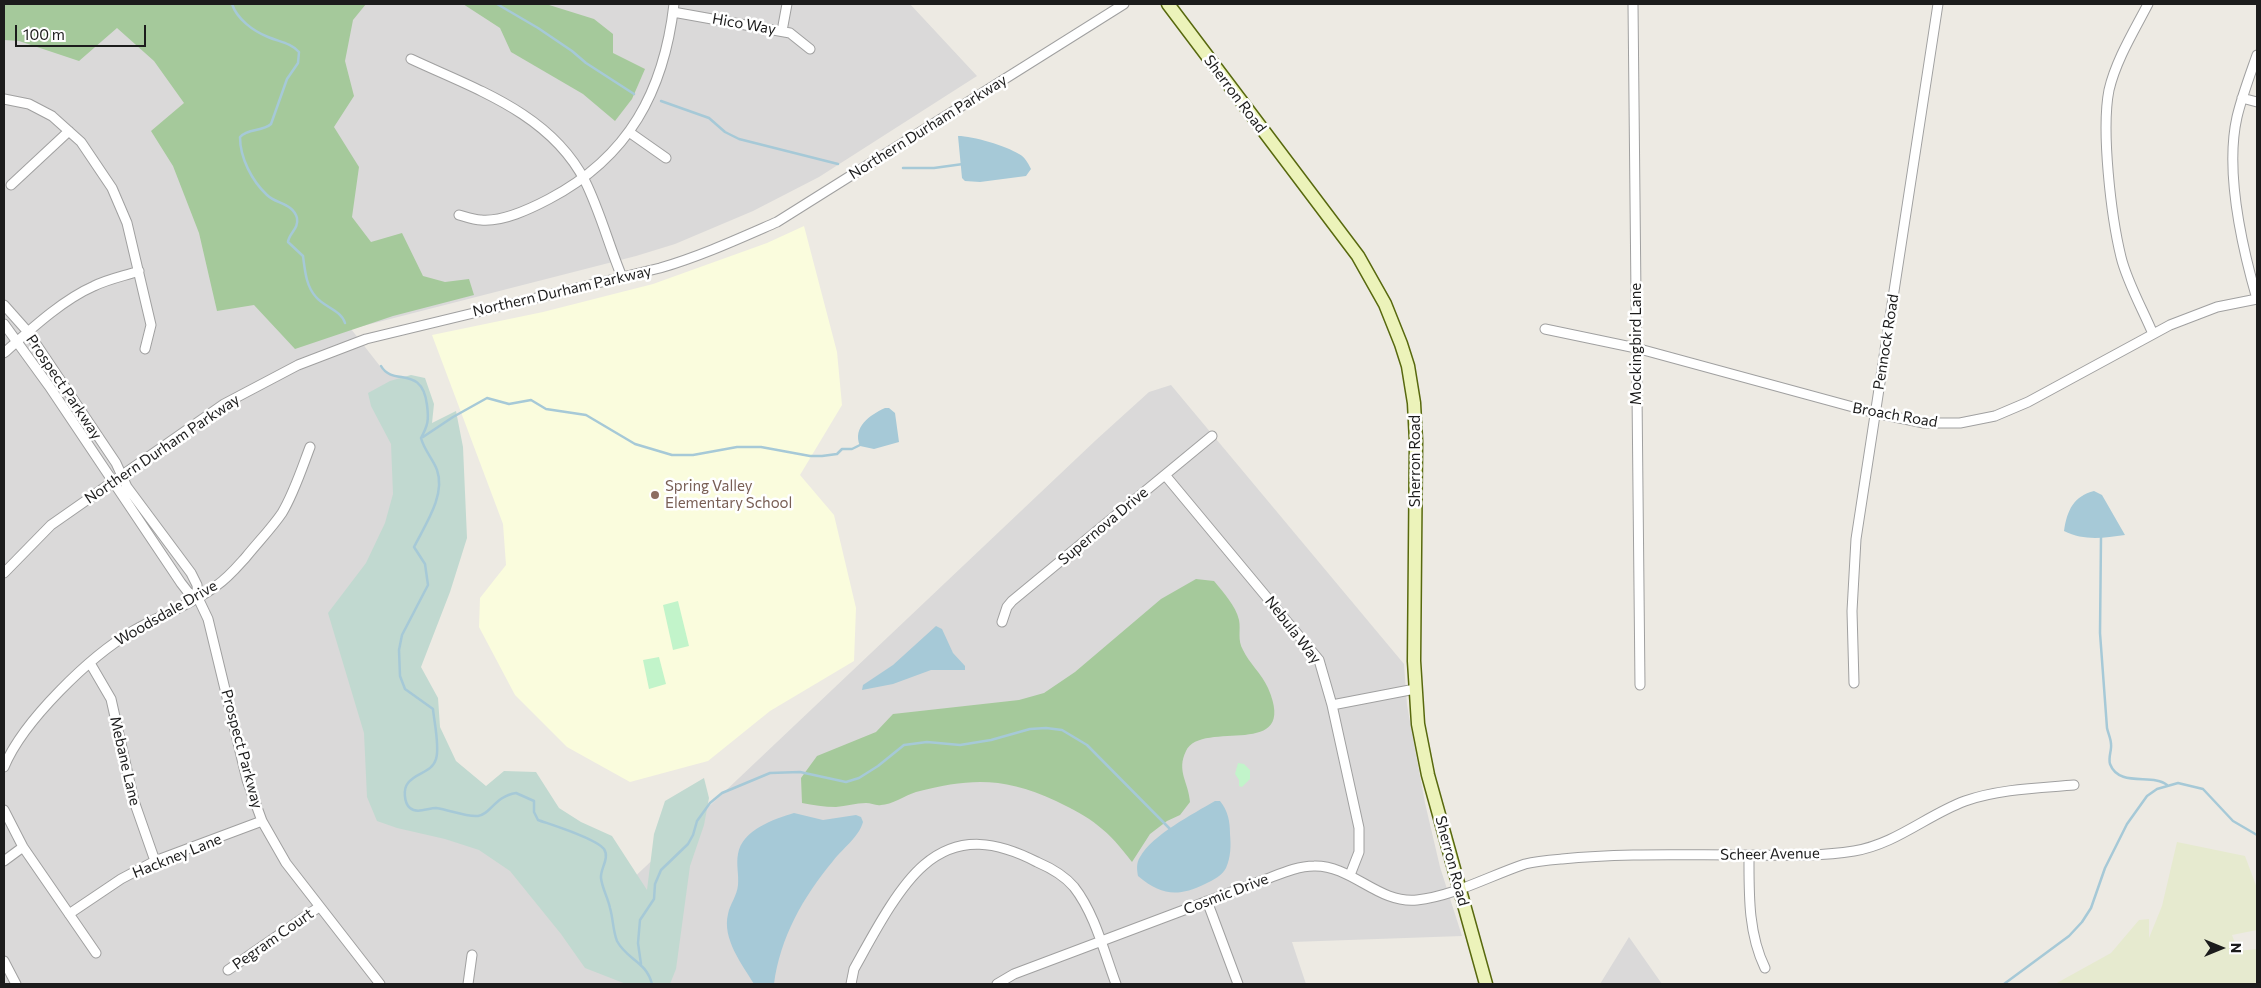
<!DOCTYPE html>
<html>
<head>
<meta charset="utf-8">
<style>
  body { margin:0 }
  #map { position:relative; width:2261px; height:988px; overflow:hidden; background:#edeae3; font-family:Commissioner,sans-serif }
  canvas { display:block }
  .frame { position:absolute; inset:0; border:5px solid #1c1c1c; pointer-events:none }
  .north { position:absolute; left:2196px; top:923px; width:50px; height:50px; -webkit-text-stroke:4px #fff; paint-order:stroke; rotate:90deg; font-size:14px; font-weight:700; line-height:20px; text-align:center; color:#1c1c1c }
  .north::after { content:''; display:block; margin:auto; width:18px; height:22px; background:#1c1c1c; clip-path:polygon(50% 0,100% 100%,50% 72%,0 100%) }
  .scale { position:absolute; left:15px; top:25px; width:131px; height:22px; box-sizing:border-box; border:2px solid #1c1c1c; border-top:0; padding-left:6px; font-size:15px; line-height:18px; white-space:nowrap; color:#1c1c1c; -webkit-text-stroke:4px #fff; paint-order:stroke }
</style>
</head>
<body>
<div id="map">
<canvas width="2261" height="988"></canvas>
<div class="frame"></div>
<div class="north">N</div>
<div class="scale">100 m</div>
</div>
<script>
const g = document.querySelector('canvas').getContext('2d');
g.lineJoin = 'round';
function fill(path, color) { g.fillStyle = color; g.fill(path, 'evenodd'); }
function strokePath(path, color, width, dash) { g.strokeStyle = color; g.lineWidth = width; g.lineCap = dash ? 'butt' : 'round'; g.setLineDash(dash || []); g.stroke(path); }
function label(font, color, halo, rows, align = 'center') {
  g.font = font + ' Commissioner,sans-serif'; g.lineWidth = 5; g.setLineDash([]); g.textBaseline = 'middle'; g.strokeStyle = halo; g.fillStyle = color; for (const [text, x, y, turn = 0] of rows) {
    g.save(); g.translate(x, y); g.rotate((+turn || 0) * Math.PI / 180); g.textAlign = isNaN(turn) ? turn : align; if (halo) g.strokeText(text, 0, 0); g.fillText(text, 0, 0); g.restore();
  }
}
const residential = new Path2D(`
  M 4,4 L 910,4 L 977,76 L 819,177 L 753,211 L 675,244 L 636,256 L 351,329 L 383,370 L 392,375 L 406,377 L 402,635 L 437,755 L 626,885 L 1096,440 L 1149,392 L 1171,385 L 1404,664 L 1407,705 L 1425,803 L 1440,867 L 1462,936 L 1292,942 L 1306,984 L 4,984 Z
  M 1629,937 L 1662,984 L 1600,984 Z`);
const education = new Path2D(`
  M 804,226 L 837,352 L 842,405 L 800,475 L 834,515 L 856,608 L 854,661 L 770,711 L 708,761 L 630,782 L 567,747 L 515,695 L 479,627 L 480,598 L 506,565 L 503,524 L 432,335 L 543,312 L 653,284 L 767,243 Z`);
const farmland = new Path2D(`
  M 2177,842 L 2245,856 L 2257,888 L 2257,930 L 2232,935 L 2238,951 L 2257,949 L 2257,984 L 2055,984 L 2111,953 L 2139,920 L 2149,919 L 2149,938 L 2162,906 Z`);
const forest = new Path2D(`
  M 4,4 L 366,4 L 353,20 L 345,61 L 354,96 L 334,127 L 359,167 L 352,217 L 371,242 L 402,233 L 423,276 L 445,282 L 469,279 L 474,295 L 393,316 L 295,349 L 254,305 L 217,311 L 199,233 L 173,166 L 151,131 L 184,103 L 154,61 L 117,28 L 79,61 L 19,41 L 4,40 Z
  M 463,4 L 546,4 L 594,19 L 613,34 L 613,53 L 645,69 L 632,99 L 615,121 L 583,94 L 511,52 L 500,28 Z
  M 1196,579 L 1214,581 C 1223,592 1236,606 1239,620 C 1241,630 1237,640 1243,650 C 1249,663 1262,674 1268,688 C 1300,762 1202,718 1186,751 C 1176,771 1189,783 1190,802 L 1180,815 L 1167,821 L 1150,834 L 1132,862 C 1108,830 1092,818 1056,801 C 1003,777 972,778 916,792 C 906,795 891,805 881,805 C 876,806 871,803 866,803 C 856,803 846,806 836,807 C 824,807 813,805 802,803 L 801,778 L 817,756 L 876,732 L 893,714 L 1019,700 L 1044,693 L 1075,672 L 1161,599 Z`);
const wetland = new Path2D(`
  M 411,375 L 425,378 L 434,404 L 432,423 L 456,411 L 463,447 L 467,538 L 450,592 L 421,667 L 438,698 L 440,727 L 456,761 L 486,786 L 504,771 L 536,772 L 559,808 L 581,822 L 612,836 L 647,890 L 654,834 L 665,801 L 704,778 L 709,798 L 704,825 L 690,866 L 676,969 L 670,984 L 626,984 L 585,968 L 561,934 L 510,871 L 479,850 L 445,839 L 397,828 L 377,821 L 367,797 L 364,733 L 328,613 L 366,563 L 385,523 L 393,494 L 391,444 L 371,406 L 368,393 L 390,381 Z`);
const park = new Path2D(`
  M 678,601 L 689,646 L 673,650 L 663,605 Z
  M 659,657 L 666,684 L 649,689 L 643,660 Z
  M 1238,763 L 1244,764 L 1250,770 L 1250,779 L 1242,787 L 1239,786 L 1239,780 L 1235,774 Z`);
const water = new Path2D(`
  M 958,136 C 973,136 1006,146 1019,154 C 1025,157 1028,163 1031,169 L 1026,176 L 980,182 L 965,181 L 962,178 Z
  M 885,408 L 889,408 L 895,413 L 899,442 L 874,449 L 860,446 C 852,427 870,415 885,408 Z
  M 2094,491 L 2102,495 L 2125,535 C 2103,538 2084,541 2064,531 C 2067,510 2074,496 2094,491 Z
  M 936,626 L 942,629 L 953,653 L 965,666 L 965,670 L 931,670 L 893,684 L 862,690 L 863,685 L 893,665 Z
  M 1215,801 L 1220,801 C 1228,811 1230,821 1230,834 C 1231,845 1231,857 1226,868 C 1222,876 1213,880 1205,884 C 1178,897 1162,896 1138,876 C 1137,870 1136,863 1140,857 C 1152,835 1193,814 1215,801 Z
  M 794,813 L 823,820 L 856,815 L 861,817 L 863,822 C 859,837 842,849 833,861 C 803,897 780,938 774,984 L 754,984 C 742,964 722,939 728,914 C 730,904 737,896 738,885 C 739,875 736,864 738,854 C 742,830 774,819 794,813 Z`);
const stream = new Path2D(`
  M 232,4 C 237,19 253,31 268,37 C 280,42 291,43 299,52 L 298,63 L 287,79 L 271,124 C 262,132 248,128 240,137 C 240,158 252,181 267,195 C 276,204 293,203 297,218 C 299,229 289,233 288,242 L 303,256 C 305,271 306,286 316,297 C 324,307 341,310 345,323
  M 497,4 L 538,28 L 572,51 L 586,63 L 634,94
  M 661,101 L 709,118 L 725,132 L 739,139 L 838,164
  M 903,168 L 934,168 L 963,164
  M 381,366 C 393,387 422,364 427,405 C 429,420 428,425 421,438 C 424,450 433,459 437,470 C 446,495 425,525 414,547 L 425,564 L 428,585 L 402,635 L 399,650 L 400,676 L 405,689 L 433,709 C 434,721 440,747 436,759 C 432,773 416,772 408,783 C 403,789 404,803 410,808 C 417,814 428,808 436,808 C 450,810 465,817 478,816 C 490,815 495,796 516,793 L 534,801 L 534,812 L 538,820 C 552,825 595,838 604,849 C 610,858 600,869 601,878 C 602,888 608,898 610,908 C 613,918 613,931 617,941 C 627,960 646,961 652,984
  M 423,437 L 453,417 L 487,398 L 509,404 L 531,400 L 546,409 L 586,415 L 635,444 L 672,455 L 693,455 L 737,447 L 761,447 L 810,456 L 822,456 L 837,454 L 842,449 L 852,449 L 862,444
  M 2101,536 L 2100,633 L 2107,728 C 2108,733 2111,739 2111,744 C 2112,750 2108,757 2110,764 C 2119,788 2153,773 2167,785
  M 641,964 L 638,943 L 640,920 L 654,899 L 655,884 L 661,870 L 688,844 L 693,835 L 697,821 L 710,803 L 722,793 L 770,773 L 800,772 L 846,782 L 859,778 L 878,766 L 904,745 L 927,742 L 960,745 L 991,740 L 1030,729 L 1046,728 L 1062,730 L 1087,745 L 1173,832
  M 2004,984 L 2069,936 L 2082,922 L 2091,908 L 2105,868 L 2127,824 L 2147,796 L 2157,789 L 2178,783 L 2203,789 L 2233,821 L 2257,835`);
const minor = new Path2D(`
  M 1633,4 L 1640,685
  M 2148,4 C 2134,31 2116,60 2109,90 C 2101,130 2111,216 2121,257 C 2127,282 2143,310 2153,334
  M 673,12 L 790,33 L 810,49
  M 782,31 L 787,4
  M 411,59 C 475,89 550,113 585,181 C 600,211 609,246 622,277
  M 2242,98 L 2257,102
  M 4,99 L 29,104 L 52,116 L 81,142 L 112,188 L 127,223 L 151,325 L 145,349
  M 629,132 L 666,158
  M 11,185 L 69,131
  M 459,215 C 466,217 474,220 481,220 C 503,222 530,209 549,199 C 629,157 664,91 674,4
  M 2257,299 C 2242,247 2225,170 2237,117 C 2242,96 2250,75 2257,55
  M 4,305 L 28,332 L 116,463 L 127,487 L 191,573 L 197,585 L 198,598 L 208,619 L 247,780 L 262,821 L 286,863 L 380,984
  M 4,324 L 49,386 L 181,583 L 188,592 L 198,598
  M 1545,329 L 1636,348 L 1875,413 L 1924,423 L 1960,423 L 1995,416 L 2028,402 L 2170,325 L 2217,307 L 2257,299
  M 4,353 C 30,330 62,300 94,286 C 108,279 124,276 139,271
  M 1165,475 L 1319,660 L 1332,705 L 1359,828 L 1359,852 L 1350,875
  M 4,573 L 51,525 L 224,404 L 298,365 L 366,339 L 660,268 C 701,256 738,239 777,222 L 1124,4
  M 1002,622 L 1007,607 L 1012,601 L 1212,436
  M 90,663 L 111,699 L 134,801 L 155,861
  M 1854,683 L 1852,611 L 1856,539 L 1938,4
  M 1332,705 L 1415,689
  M 4,767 C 23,721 90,656 133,631 C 160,615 191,605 216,586 C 228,578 237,567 246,557 C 258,542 271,529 282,513 C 294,493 302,468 310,447
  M 4,810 L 23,847 L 96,953
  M 1749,855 C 1749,894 1748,933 1765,968
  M 4,861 L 23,847
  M 1207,901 L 1238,984
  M 69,914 L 121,879 L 155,861 L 262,821
  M 4,961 L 16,984
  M 228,970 L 319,907
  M 468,984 L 472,955
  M 851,984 L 854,969 C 872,937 897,888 924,865 C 960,834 998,842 1037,862 C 1051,868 1064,875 1074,887 C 1095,914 1104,952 1116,984
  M 997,984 L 1014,974 L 1261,881 C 1278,875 1296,866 1314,866 C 1352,865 1378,904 1417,900 C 1454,896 1489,876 1525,864 C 1537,861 1550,860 1562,859 C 1621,853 1681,855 1740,855 C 1778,855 1816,857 1854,851 C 1896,844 1927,815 1965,801 C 1999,789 2039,788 2074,785`);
const secondary = new Path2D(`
  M 1168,4 L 1358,256 L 1385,304 L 1401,344 L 1408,366 L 1414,403 L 1416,441 L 1414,661 L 1418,724 L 1428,775 L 1486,984`);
const markers = [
  [655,495,5,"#8d6e63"]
];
const streetNames = [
  ["Hico Way",744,24,10],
  ["Sherron Road",1235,94,53],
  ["Northern Durham Parkway",928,127,-32],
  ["Northern Durham Parkway",562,291,-13],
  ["Pennock Road",1886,342,-81],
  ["Mockingbird Lane",1636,344,-90],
  ["Prospect Parkway",64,387,56],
  ["Broach Road",1895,415,10],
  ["Northern Durham Parkway",162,449,-34],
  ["Sherron Road",1415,461,-90],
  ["Supernova Drive",1103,526,-40],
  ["Woodsdale Drive",166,613,-30],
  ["Nebula Way",1293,630,52],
  ["Prospect Parkway",242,749,75],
  ["Mebane Lane",125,761,77],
  ["Scheer Avenue",1770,854,-1],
  ["Hackney Lane",177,856,-22],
  ["Sherron Road",1452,861,75],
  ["Cosmic Drive",1226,894,-21],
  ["Pegram Court",273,939,-35]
];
const educationNames = [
  ["Spring Valley",665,486],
  ["Elementary School",665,503]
];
fill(residential, '#dad9d9');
fill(education, '#fafcdd');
fill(farmland, '#e6eacf');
fill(forest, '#a5c99b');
fill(wetland, '#c1d9d0');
fill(park, '#c2f4ca');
fill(water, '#a6c9d7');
strokePath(stream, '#a6c9d7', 2.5);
strokePath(minor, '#a0a0a0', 11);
strokePath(secondary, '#58690e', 15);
strokePath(minor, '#fff', 9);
strokePath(secondary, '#ecf3ba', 12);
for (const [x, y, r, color] of markers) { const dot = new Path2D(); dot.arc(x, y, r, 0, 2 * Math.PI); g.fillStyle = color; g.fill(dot); strokePath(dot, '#fff', 2); }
label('15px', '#1c1c1c', '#fff', streetNames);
label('15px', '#785e54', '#fff', educationNames, 'left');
</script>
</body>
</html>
